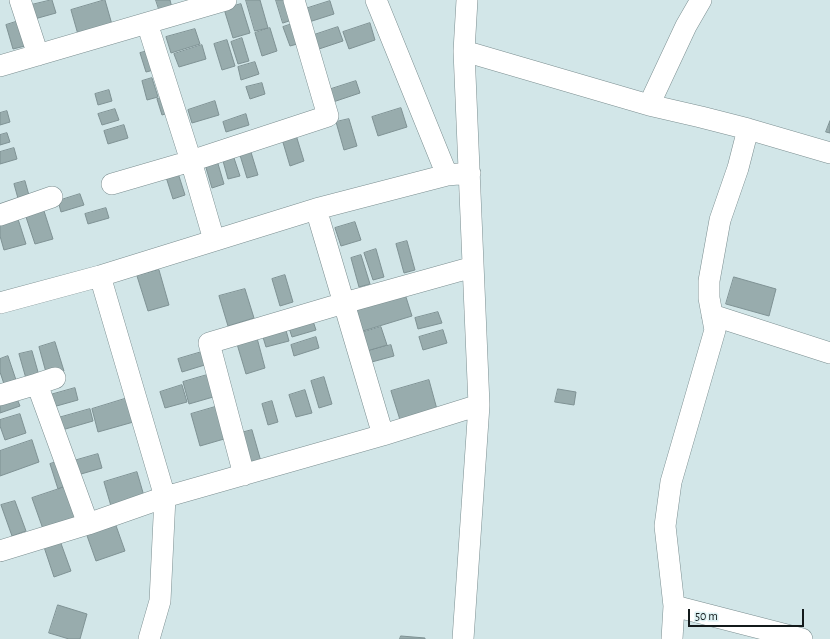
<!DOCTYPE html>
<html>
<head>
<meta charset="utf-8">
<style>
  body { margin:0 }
  #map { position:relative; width:830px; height:639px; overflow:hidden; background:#d2e6e8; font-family:"Alegreya Sans",sans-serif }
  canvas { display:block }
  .scale { position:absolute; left:688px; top:609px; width:116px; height:18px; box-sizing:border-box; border:2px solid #131a1b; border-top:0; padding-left:5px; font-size:12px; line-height:14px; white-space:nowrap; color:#131a1b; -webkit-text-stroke:3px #dff3f5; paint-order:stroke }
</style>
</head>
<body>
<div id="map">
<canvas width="830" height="639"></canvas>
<div class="scale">50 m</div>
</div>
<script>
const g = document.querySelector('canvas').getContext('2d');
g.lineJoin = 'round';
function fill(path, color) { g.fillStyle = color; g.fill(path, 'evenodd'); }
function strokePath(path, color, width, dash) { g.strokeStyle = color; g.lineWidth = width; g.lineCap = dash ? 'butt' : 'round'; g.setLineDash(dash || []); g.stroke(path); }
const building = new Path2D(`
  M 52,0 L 56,13 L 31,20 L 27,6 Z
  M 105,0 L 113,28 L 79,38 L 71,10 Z
  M 156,0 L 170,0 L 172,8 L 160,12 Z
  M 246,0 L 260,0 L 268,28 L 255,31 Z
  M 276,0 L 286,0 L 298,18 L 283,23 Z
  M 330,1 L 334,14 L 309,22 L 305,9 Z
  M 241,4 L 250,33 L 233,38 L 224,9 Z
  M 22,20 L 29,45 L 13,49 L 6,25 Z
  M 295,23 L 301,43 L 290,46 L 283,27 Z
  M 370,23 L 375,40 L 349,49 L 343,32 Z
  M 338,27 L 343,41 L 316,50 L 311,36 Z
  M 270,28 L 277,51 L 262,56 L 255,33 Z
  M 195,29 L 200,44 L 171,53 L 166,37 Z
  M 242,38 L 249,61 L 238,64 L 231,42 Z
  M 227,40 L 235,66 L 222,70 L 214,44 Z
  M 202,45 L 206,59 L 179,67 L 174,54 Z
  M 152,50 L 158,69 L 146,72 L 140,53 Z
  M 255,62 L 259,74 L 241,80 L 238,67 Z
  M 152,78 L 158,97 L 147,100 L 142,81 Z
  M 356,81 L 360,93 L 330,103 L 325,91 Z
  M 262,83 L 265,94 L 250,99 L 246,87 Z
  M 109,90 L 112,101 L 98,105 L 95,94 Z
  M 169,96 L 174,111 L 162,115 L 157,99 Z
  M 215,101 L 219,115 L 192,123 L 188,110 Z
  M 401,108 L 407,127 L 378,136 L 372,117 Z
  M 115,109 L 119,120 L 102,125 L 98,114 Z
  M 7,111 L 10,122 L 0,125 L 0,113 Z
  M 246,114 L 249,125 L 226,132 L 223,122 Z
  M 349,119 L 357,146 L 344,150 L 336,122 Z
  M 830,121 L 830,133 L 826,132 Z
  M 124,125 L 128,138 L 108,144 L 104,131 Z
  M 7,133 L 10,142 L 0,145 L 0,135 Z
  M 296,135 L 304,161 L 290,166 L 282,139 Z
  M 14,148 L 17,159 L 0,164 L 0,152 Z
  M 250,149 L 258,175 L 247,178 L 239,152 Z
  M 216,157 L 224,184 L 212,188 L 204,161 Z
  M 234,158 L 240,176 L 228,179 L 223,161 Z
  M 178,173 L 185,195 L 173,199 L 166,177 Z
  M 25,181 L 30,199 L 19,202 L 14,184 Z
  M 80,194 L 84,205 L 61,212 L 58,201 Z
  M 106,208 L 109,218 L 88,224 L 85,214 Z
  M 44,211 L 53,239 L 35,244 L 26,217 Z
  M 18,219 L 26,244 L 4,250 L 0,236 L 0,225 Z
  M 355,222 L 361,240 L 341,246 L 335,228 Z
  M 407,241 L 415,270 L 404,273 L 396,244 Z
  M 376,249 L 384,277 L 373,280 L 364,253 Z
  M 361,255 L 370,284 L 359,287 L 351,258 Z
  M 159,270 L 169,305 L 148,311 L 137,276 Z
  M 285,275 L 293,302 L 280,306 L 272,279 Z
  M 734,277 L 776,289 L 769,316 L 726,304 Z
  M 245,289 L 254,318 L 228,326 L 219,296 Z
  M 405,294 L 412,316 L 363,331 L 356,309 Z
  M 438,312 L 442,323 L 418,329 L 415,318 Z
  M 312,318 L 316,330 L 292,337 L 288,325 Z
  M 285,327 L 289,341 L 266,347 L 262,334 Z
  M 381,327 L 387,345 L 364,352 L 358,334 Z
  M 443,330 L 447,343 L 423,350 L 419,337 Z
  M 316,337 L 319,348 L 294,356 L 291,345 Z
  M 257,338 L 265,368 L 246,374 L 237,344 Z
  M 55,342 L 64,371 L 47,376 L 39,347 Z
  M 391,345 L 394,356 L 368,363 L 365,352 Z
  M 32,351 L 40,379 L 27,382 L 19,354 Z
  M 205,351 L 208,364 L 182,372 L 178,359 Z
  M 8,356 L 17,383 L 5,387 L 0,372 L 0,359 Z
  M 214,373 L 220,395 L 189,404 L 183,382 Z
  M 324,377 L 332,404 L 319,408 L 311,381 Z
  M 429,380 L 438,413 L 401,423 L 391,391 Z
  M 182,385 L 187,402 L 165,408 L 160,392 Z
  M 75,388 L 78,400 L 53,407 L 50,395 Z
  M 558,389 L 576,392 L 574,405 L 555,402 Z
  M 305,390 L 312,413 L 296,417 L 289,395 Z
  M 16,396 L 20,406 L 0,413 L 0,401 Z
  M 131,397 L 137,421 L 98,432 L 92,409 Z
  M 272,401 L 278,422 L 268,425 L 262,404 Z
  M 222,405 L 231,437 L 200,446 L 191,414 Z
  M 90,409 L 93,421 L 62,430 L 58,418 Z
  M 20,414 L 26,433 L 5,440 L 0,426 L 0,420 Z
  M 252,430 L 262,465 L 248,469 L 237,434 Z
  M 32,440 L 39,462 L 0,476 L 0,451 Z
  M 98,454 L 102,468 L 74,476 L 70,462 Z
  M 62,460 L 70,484 L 58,489 L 50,464 Z
  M 137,472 L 144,496 L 111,506 L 104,482 Z
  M 68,486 L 79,517 L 43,529 L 32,498 Z
  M 15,501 L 26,531 L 12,536 L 1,505 Z
  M 114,520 L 125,551 L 96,561 L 85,530 Z
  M 59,538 L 71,571 L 54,577 L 43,544 Z
  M 58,605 L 87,614 L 80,639 L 69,639 L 49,633 Z
  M 401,636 L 425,638 L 425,639 L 400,639 Z`);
const minor = new Path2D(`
  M 20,0 L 38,55
  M 376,0 L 447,175
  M 147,23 L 191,161 L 214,240
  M 464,51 L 649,105 L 701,117 L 748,129 L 738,168 L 720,220 L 709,281 L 709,298 L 715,330 L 671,482 L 665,526 L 674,606 L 672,639
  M 0,66 L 226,0
  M 649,105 L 686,26 L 701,0
  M 748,129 L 830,153
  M 112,184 L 191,161 L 328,116 L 294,0
  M 316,209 L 383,435
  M 0,215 L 52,197
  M 100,276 L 165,497 L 160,601 L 149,639
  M 0,303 L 100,276 L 316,209 L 447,175 L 470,173
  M 712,315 L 830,353
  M 37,384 L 55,378
  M 0,395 L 37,384 L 88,524
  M 244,475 L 209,343 L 344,303 L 473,267
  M 0,551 L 88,524 L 165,497 L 383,435 L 479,405
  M 674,606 L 802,639
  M 463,639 L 479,405 L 464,51 L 467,0`);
fill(building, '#98acad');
strokePath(building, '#7f9294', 1);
strokePath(minor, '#7b8e90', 22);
strokePath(minor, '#fff', 21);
</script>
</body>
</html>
